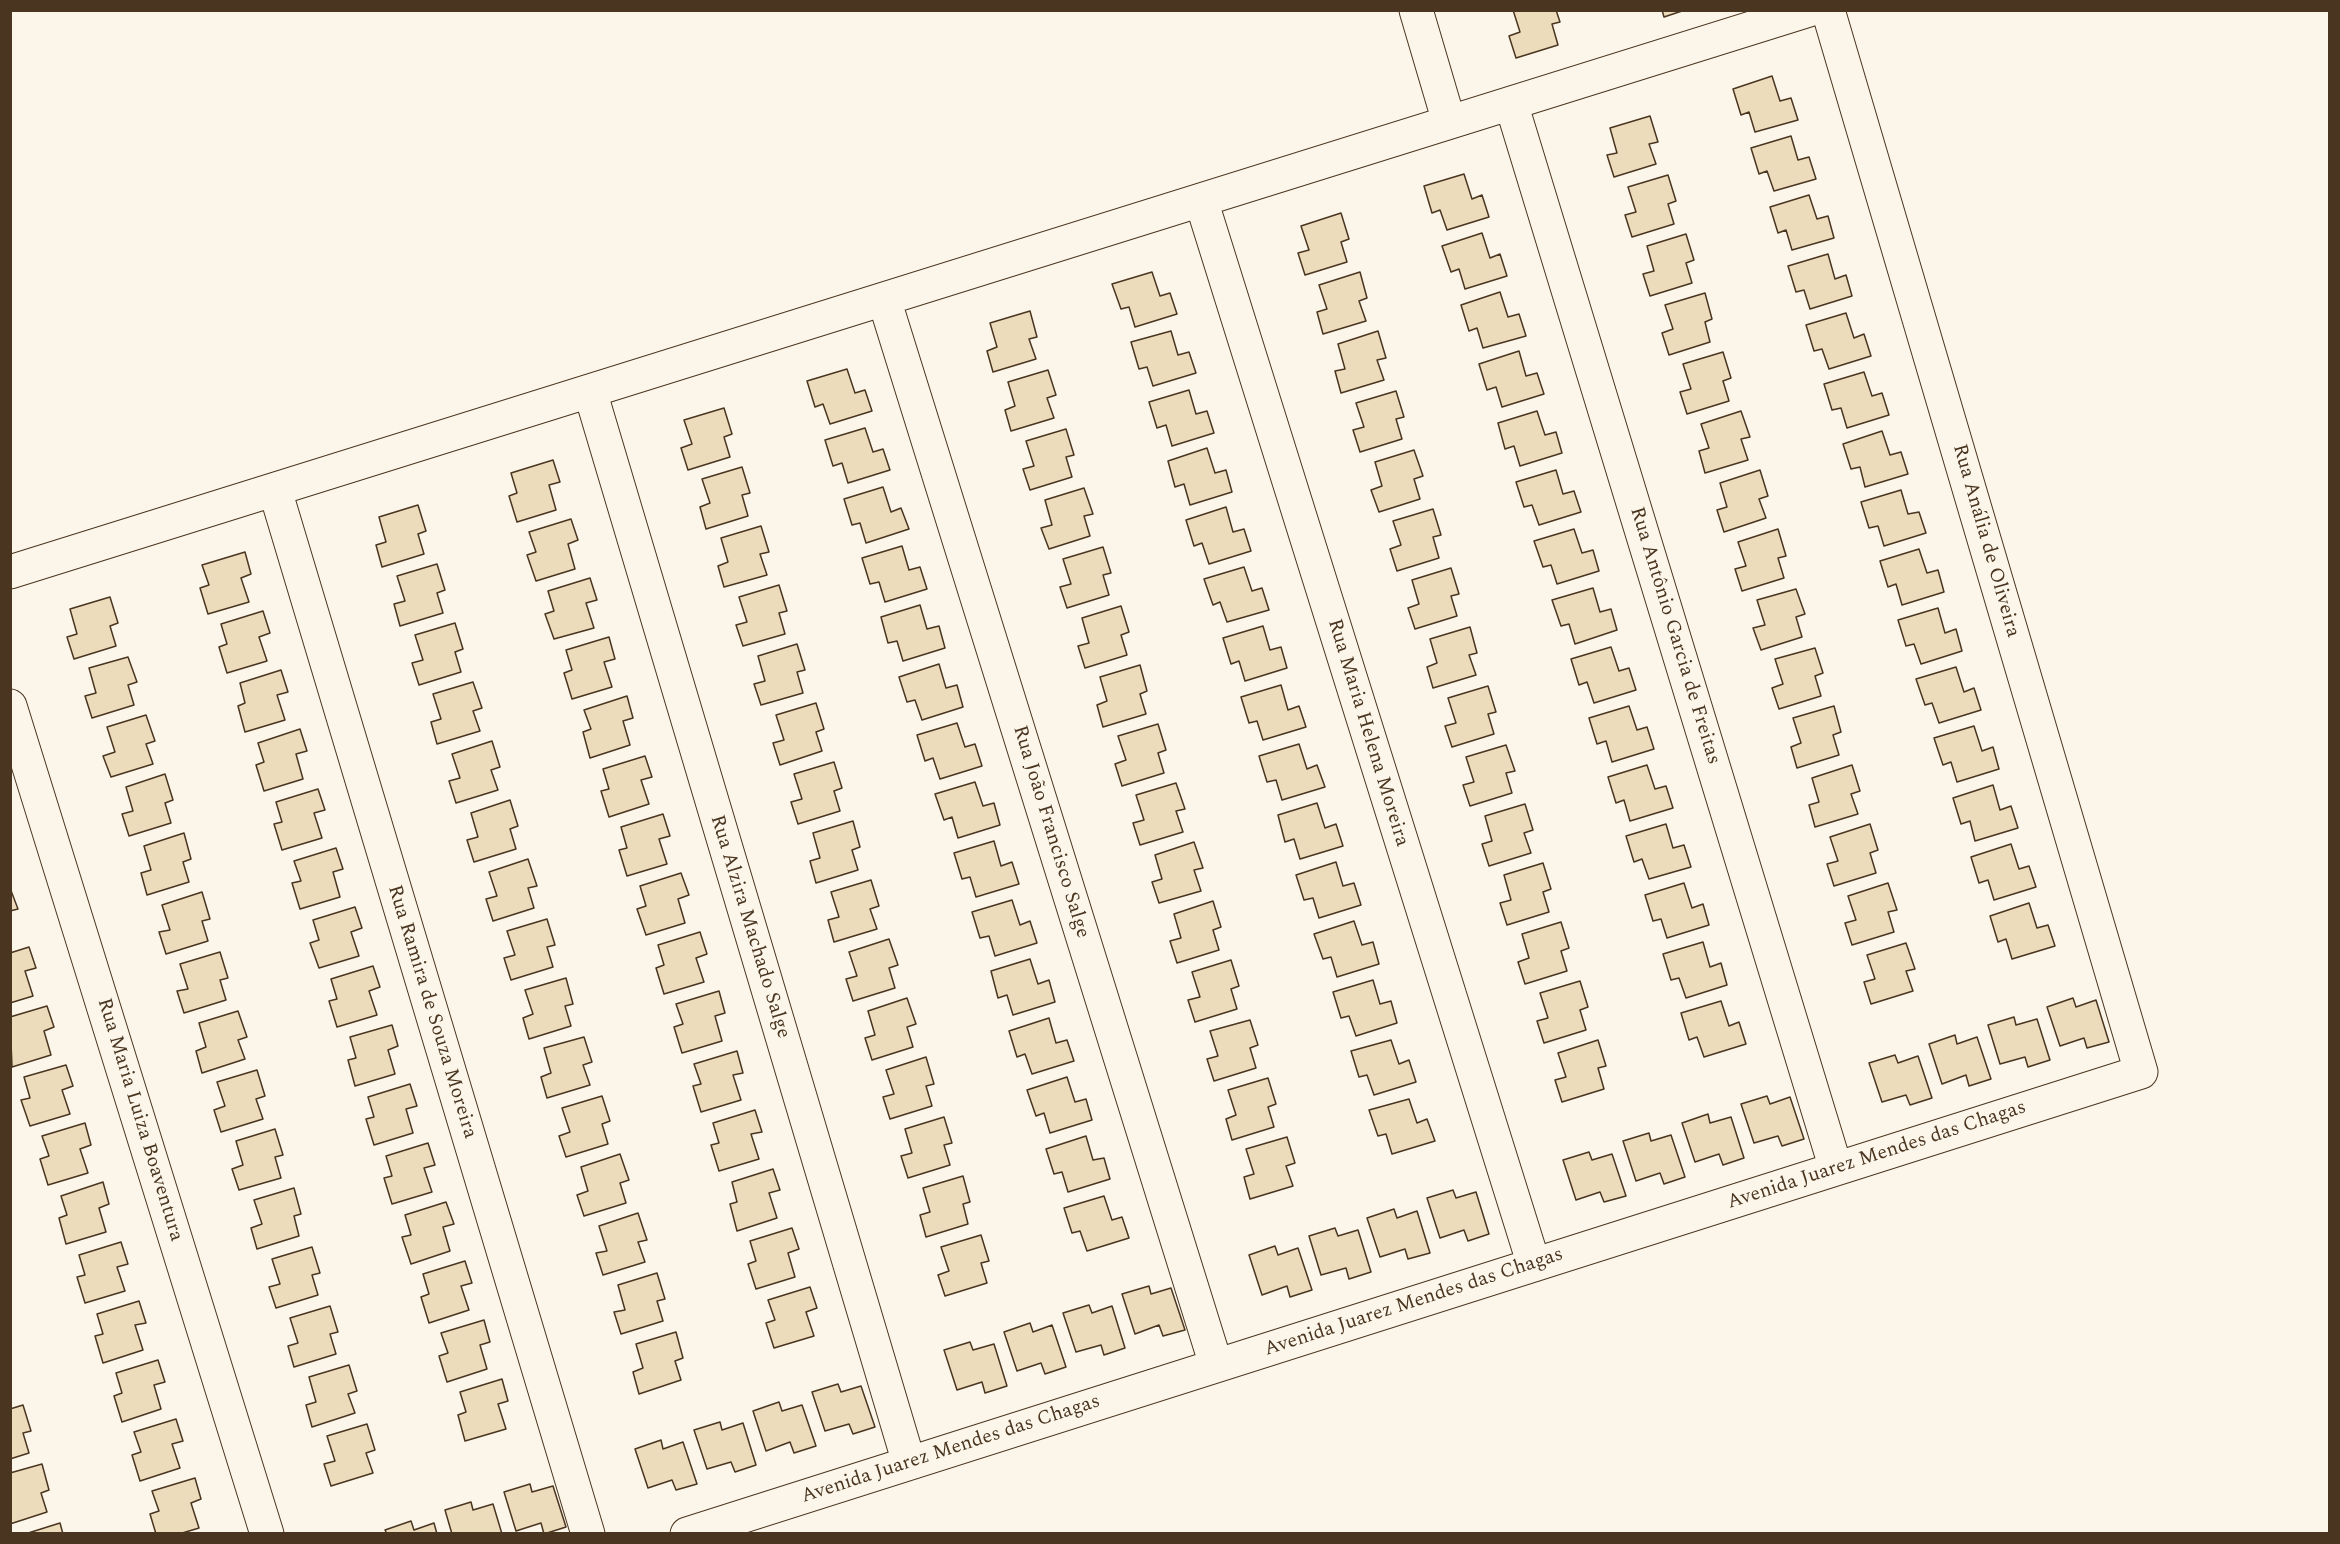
<!DOCTYPE html>
<html>
<head>
<meta charset="utf-8">
<style>
  body { margin:0 }
  #map { position:relative; width:2340px; height:1544px; overflow:hidden; background:#fbf6e9; font-family:Spectral,serif }
  canvas { display:block }
  .frame { position:absolute; inset:0; border:12px solid #4a3520; pointer-events:none }
</style>
</head>
<body>
<div id="map">
<canvas width="2340" height="1544"></canvas>
<div class="frame"></div>
</div>
<script>
const g = document.querySelector('canvas').getContext('2d');
g.lineJoin = 'round';
function fill(path, color) { g.fillStyle = color; g.fill(path, 'evenodd'); }
function strokePath(path, color, width, dash) { g.strokeStyle = color; g.lineWidth = width; g.lineCap = dash ? 'butt' : 'round'; g.setLineDash(dash || []); g.stroke(path); }
function label(font, color, halo, rows, align = 'center') {
  g.font = font + ' Spectral,serif'; g.lineWidth = 4.5; g.setLineDash([]); g.textBaseline = 'middle'; g.strokeStyle = halo; g.fillStyle = color; for (const [text, x, y, turn = 0] of rows) {
    g.save(); g.translate(x, y); g.rotate((+turn || 0) * Math.PI / 180); g.textAlign = isNaN(turn) ? turn : align; if (halo) g.strokeText(text, 0, 0); g.fillText(text, 0, 0); g.restore();
  }
}
const building = new Path2D(`
  M 1513,10 L 1556,10 L 1560,22 L 1552,24 L 1558,45 L 1516,58 L 1509,36 L 1520,32 Z
  M 1662,10 L 1685,10 L 1664,17 Z
  M 1772,76 L 1780,101 L 1791,98 L 1798,120 L 1755,132 L 1749,112 L 1741,115 L 1733,89 Z
  M 1650,116 L 1658,142 L 1649,144 L 1656,164 L 1614,177 L 1607,155 L 1617,153 L 1610,128 Z
  M 1791,136 L 1798,160 L 1809,157 L 1816,179 L 1774,191 L 1767,171 L 1759,174 L 1751,148 Z
  M 1464,174 L 1472,199 L 1482,195 L 1489,217 L 1447,230 L 1440,210 L 1432,213 L 1424,186 Z
  M 1668,175 L 1676,201 L 1668,204 L 1674,224 L 1632,237 L 1625,215 L 1636,212 L 1628,187 Z
  M 1809,195 L 1817,219 L 1828,216 L 1834,238 L 1792,250 L 1786,230 L 1778,233 L 1770,207 Z
  M 1341,213 L 1349,239 L 1341,242 L 1347,262 L 1305,275 L 1298,253 L 1309,250 L 1301,226 Z
  M 1482,233 L 1490,258 L 1500,254 L 1507,276 L 1465,289 L 1459,269 L 1451,272 L 1442,246 Z
  M 1686,234 L 1694,260 L 1686,263 L 1692,283 L 1650,296 L 1643,274 L 1654,271 L 1647,246 Z
  M 1828,254 L 1835,279 L 1846,275 L 1852,296 L 1810,309 L 1804,290 L 1796,292 L 1788,266 Z
  M 1152,272 L 1160,296 L 1170,293 L 1177,314 L 1135,327 L 1129,307 L 1121,309 L 1112,284 Z
  M 1360,272 L 1367,298 L 1359,301 L 1366,321 L 1323,334 L 1317,312 L 1327,309 L 1319,285 Z
  M 1500,292 L 1508,317 L 1519,314 L 1526,336 L 1483,348 L 1477,328 L 1469,331 L 1461,305 Z
  M 1705,293 L 1712,319 L 1705,322 L 1710,342 L 1669,355 L 1662,333 L 1673,329 L 1665,305 Z
  M 1030,311 L 1037,337 L 1029,339 L 1036,359 L 993,372 L 987,351 L 997,347 L 990,323 Z
  M 1846,313 L 1854,338 L 1864,334 L 1871,356 L 1829,369 L 1822,349 L 1814,351 L 1806,325 Z
  M 1171,331 L 1178,355 L 1189,352 L 1196,373 L 1153,386 L 1147,367 L 1139,369 L 1131,342 Z
  M 1378,331 L 1386,358 L 1377,360 L 1384,380 L 1341,393 L 1335,371 L 1345,369 L 1338,344 Z
  M 1519,351 L 1526,376 L 1537,373 L 1544,394 L 1502,407 L 1496,387 L 1487,390 L 1479,364 Z
  M 1723,352 L 1731,378 L 1723,381 L 1729,401 L 1687,414 L 1680,392 L 1691,389 L 1683,364 Z
  M 847,369 L 855,393 L 865,390 L 872,411 L 830,424 L 823,404 L 815,407 L 807,381 Z
  M 1048,370 L 1056,395 L 1047,398 L 1054,418 L 1011,431 L 1005,410 L 1015,406 L 1008,382 Z
  M 1864,372 L 1872,396 L 1882,393 L 1889,415 L 1847,428 L 1841,408 L 1832,410 L 1824,384 Z
  M 1189,390 L 1196,414 L 1207,411 L 1214,433 L 1172,446 L 1166,425 L 1157,428 L 1149,402 Z
  M 1396,391 L 1404,417 L 1396,419 L 1402,439 L 1360,452 L 1353,430 L 1364,427 L 1356,403 Z
  M 724,408 L 732,434 L 724,437 L 730,457 L 688,470 L 681,448 L 692,444 L 684,420 Z
  M 1537,411 L 1545,435 L 1556,432 L 1562,453 L 1520,466 L 1514,446 L 1505,449 L 1498,423 Z
  M 1741,411 L 1750,437 L 1741,439 L 1748,460 L 1705,473 L 1699,451 L 1709,448 L 1701,424 Z
  M 865,428 L 873,452 L 883,449 L 890,470 L 848,483 L 842,463 L 833,466 L 825,440 Z
  M 1066,429 L 1074,455 L 1066,457 L 1072,477 L 1030,490 L 1023,469 L 1034,466 L 1026,441 Z
  M 1882,431 L 1890,455 L 1901,452 L 1908,474 L 1865,487 L 1860,467 L 1851,469 L 1843,444 Z
  M 1207,448 L 1215,473 L 1226,470 L 1232,492 L 1190,505 L 1184,484 L 1175,487 L 1168,461 Z
  M 1414,450 L 1423,476 L 1414,479 L 1420,499 L 1379,512 L 1371,490 L 1382,486 L 1375,462 Z
  M 553,460 L 560,482 L 549,485 L 556,510 L 517,522 L 509,496 L 517,493 L 511,473 Z
  M 742,467 L 750,493 L 742,495 L 748,516 L 706,529 L 700,507 L 710,503 L 702,479 Z
  M 1556,470 L 1563,494 L 1574,491 L 1581,512 L 1539,525 L 1532,505 L 1524,507 L 1516,482 Z
  M 1760,470 L 1768,496 L 1759,499 L 1766,518 L 1724,532 L 1717,510 L 1727,507 L 1720,483 Z
  M 883,487 L 891,512 L 901,508 L 909,529 L 866,543 L 860,523 L 852,525 L 844,499 Z
  M 1084,488 L 1093,514 L 1084,516 L 1090,536 L 1049,549 L 1041,528 L 1052,525 L 1045,500 Z
  M 1901,490 L 1908,514 L 1919,512 L 1926,533 L 1884,546 L 1878,526 L 1869,528 L 1861,502 Z
  M 418,505 L 426,531 L 418,534 L 424,554 L 382,567 L 376,545 L 386,542 L 379,517 Z
  M 1226,507 L 1233,532 L 1244,529 L 1251,551 L 1209,564 L 1202,543 L 1194,546 L 1186,520 Z
  M 1433,509 L 1441,535 L 1433,537 L 1439,558 L 1397,571 L 1390,549 L 1401,545 L 1393,521 Z
  M 571,519 L 578,540 L 568,544 L 575,569 L 536,581 L 527,555 L 536,552 L 529,532 Z
  M 761,526 L 769,552 L 760,554 L 767,575 L 724,587 L 718,566 L 728,562 L 721,538 Z
  M 1574,529 L 1582,553 L 1593,550 L 1599,571 L 1557,584 L 1551,565 L 1543,567 L 1534,541 Z
  M 1778,529 L 1786,556 L 1778,558 L 1784,578 L 1742,591 L 1735,569 L 1746,566 L 1738,542 Z
  M 902,546 L 909,570 L 920,567 L 927,589 L 885,602 L 879,582 L 870,584 L 862,558 Z
  M 1103,547 L 1111,573 L 1103,575 L 1109,595 L 1067,608 L 1060,587 L 1071,584 L 1063,559 Z
  M 1919,549 L 1927,573 L 1938,570 L 1944,592 L 1902,605 L 1896,584 L 1888,587 L 1880,561 Z
  M 245,552 L 251,574 L 241,578 L 249,602 L 208,614 L 200,588 L 209,585 L 202,565 Z
  M 437,564 L 445,590 L 437,593 L 443,613 L 400,626 L 394,604 L 405,601 L 397,576 Z
  M 1244,567 L 1252,591 L 1262,588 L 1269,610 L 1227,622 L 1220,602 L 1213,605 L 1204,579 Z
  M 1451,568 L 1459,594 L 1451,596 L 1457,616 L 1415,629 L 1408,608 L 1419,604 L 1412,580 Z
  M 590,578 L 597,600 L 586,603 L 594,628 L 554,639 L 545,614 L 554,611 L 548,591 Z
  M 779,585 L 787,611 L 779,613 L 785,634 L 743,646 L 736,625 L 747,622 L 739,597 Z
  M 1593,588 L 1600,612 L 1611,609 L 1617,630 L 1575,644 L 1569,624 L 1561,626 L 1552,600 Z
  M 1796,589 L 1805,614 L 1796,617 L 1802,637 L 1761,650 L 1753,628 L 1765,625 L 1757,600 Z
  M 110,597 L 118,623 L 110,626 L 116,646 L 74,659 L 67,637 L 77,634 L 70,609 Z
  M 920,605 L 927,629 L 939,626 L 945,648 L 903,661 L 897,641 L 888,643 L 881,617 Z
  M 1121,606 L 1129,632 L 1121,635 L 1127,655 L 1085,668 L 1078,646 L 1089,643 L 1082,618 Z
  M 1938,608 L 1945,633 L 1956,629 L 1962,651 L 1921,664 L 1914,644 L 1906,646 L 1898,620 Z
  M 263,611 L 270,633 L 259,637 L 267,661 L 227,673 L 219,647 L 227,644 L 221,624 Z
  M 455,623 L 463,649 L 455,652 L 461,672 L 419,685 L 412,663 L 423,660 L 415,635 Z
  M 1263,626 L 1270,650 L 1281,647 L 1287,668 L 1245,681 L 1239,661 L 1231,664 L 1223,638 Z
  M 1470,627 L 1477,653 L 1469,655 L 1476,675 L 1433,688 L 1427,667 L 1437,663 L 1430,639 Z
  M 609,637 L 615,659 L 604,662 L 612,687 L 572,699 L 564,673 L 572,670 L 566,650 Z
  M 797,644 L 805,670 L 797,672 L 803,693 L 761,705 L 754,684 L 765,681 L 758,656 Z
  M 1611,647 L 1619,671 L 1629,668 L 1636,690 L 1594,703 L 1587,682 L 1579,685 L 1571,659 Z
  M 1815,648 L 1823,673 L 1815,676 L 1821,696 L 1779,709 L 1772,688 L 1783,684 L 1775,659 Z
  M 128,657 L 137,682 L 128,685 L 134,705 L 92,718 L 85,696 L 96,693 L 89,668 Z
  M 939,664 L 946,688 L 957,685 L 963,707 L 922,720 L 915,700 L 907,702 L 899,677 Z
  M 1140,665 L 1147,691 L 1140,694 L 1146,714 L 1103,727 L 1097,705 L 1107,701 L 1100,677 Z
  M 1956,667 L 1964,692 L 1974,688 L 1981,710 L 1939,723 L 1932,703 L 1925,705 L 1916,679 Z
  M 281,670 L 288,692 L 277,695 L 285,720 L 245,732 L 238,706 L 245,703 L 240,683 Z
  M 473,682 L 482,708 L 473,711 L 480,731 L 437,744 L 431,722 L 441,719 L 433,694 Z
  M 1281,685 L 1288,710 L 1299,706 L 1306,727 L 1263,740 L 1257,721 L 1249,723 L 1241,697 Z
  M 1488,686 L 1496,712 L 1488,714 L 1494,734 L 1452,747 L 1445,726 L 1456,723 L 1448,698 Z
  M 627,696 L 633,718 L 623,721 L 630,745 L 590,758 L 583,732 L 591,729 L 584,710 Z
  M 816,703 L 824,729 L 816,732 L 822,751 L 780,765 L 773,743 L 784,740 L 776,715 Z
  M 1629,706 L 1637,730 L 1647,727 L 1654,749 L 1612,762 L 1606,741 L 1597,744 L 1589,718 Z
  M 1834,706 L 1841,732 L 1833,735 L 1839,755 L 1797,768 L 1791,747 L 1801,743 L 1793,718 Z
  M 146,715 L 155,741 L 146,744 L 153,764 L 111,777 L 103,756 L 115,752 L 107,727 Z
  M 957,723 L 965,747 L 975,744 L 982,766 L 940,779 L 933,758 L 925,761 L 917,735 Z
  M 1158,724 L 1166,750 L 1158,753 L 1164,773 L 1122,786 L 1115,764 L 1126,760 L 1118,736 Z
  M 1974,726 L 1982,751 L 1993,747 L 1999,769 L 1957,782 L 1951,762 L 1943,765 L 1934,738 Z
  M 300,729 L 307,751 L 296,754 L 303,779 L 264,791 L 256,765 L 264,762 L 258,743 Z
  M 492,741 L 500,767 L 491,770 L 498,790 L 456,803 L 449,781 L 460,778 L 452,754 Z
  M 1299,744 L 1307,769 L 1317,765 L 1325,787 L 1282,800 L 1276,780 L 1267,782 L 1259,756 Z
  M 1506,745 L 1515,771 L 1506,773 L 1512,793 L 1470,806 L 1463,785 L 1474,782 L 1466,757 Z
  M 645,756 L 652,777 L 641,780 L 649,804 L 609,817 L 601,791 L 609,789 L 603,769 Z
  M 834,762 L 842,788 L 834,791 L 840,811 L 798,824 L 791,802 L 802,799 L 794,774 Z
  M 1647,765 L 1655,789 L 1666,786 L 1673,808 L 1630,821 L 1624,800 L 1616,803 L 1608,777 Z
  M 1852,765 L 1860,791 L 1851,794 L 1858,814 L 1815,827 L 1809,805 L 1819,802 L 1812,778 Z
  M 165,774 L 173,800 L 165,803 L 171,823 L 129,836 L 122,814 L 133,811 L 126,787 Z
  M 975,782 L 983,806 L 994,803 L 1000,825 L 958,838 L 952,817 L 944,820 L 935,794 Z
  M 1176,783 L 1185,809 L 1176,811 L 1183,832 L 1140,845 L 1133,823 L 1144,820 L 1136,795 Z
  M 1993,785 L 2000,810 L 2011,806 L 2018,828 L 1975,841 L 1970,821 L 1961,824 L 1953,798 Z
  M 318,789 L 325,810 L 314,813 L 322,838 L 282,850 L 274,824 L 282,822 L 276,802 Z
  M 510,800 L 518,826 L 510,829 L 516,849 L 474,862 L 467,840 L 478,837 L 471,813 Z
  M 1317,803 L 1325,828 L 1336,824 L 1343,846 L 1300,859 L 1294,839 L 1285,842 L 1278,815 Z
  M 1525,804 L 1533,830 L 1524,833 L 1531,853 L 1489,866 L 1482,844 L 1492,841 L 1485,816 Z
  M 663,814 L 670,836 L 659,839 L 667,864 L 627,876 L 619,850 L 627,848 L 621,827 Z
  M 853,821 L 860,847 L 852,850 L 858,870 L 816,883 L 810,861 L 820,858 L 813,833 Z
  M 1666,824 L 1673,848 L 1684,845 L 1691,867 L 1649,879 L 1642,859 L 1634,862 L 1626,836 Z
  M 1870,824 L 1878,850 L 1870,853 L 1876,873 L 1834,886 L 1827,864 L 1838,861 L 1830,837 Z
  M 184,833 L 191,859 L 183,862 L 189,882 L 147,895 L 141,873 L 151,870 L 144,846 Z
  M 994,841 L 1001,866 L 1012,862 L 1019,884 L 976,897 L 970,877 L 962,879 L 954,853 Z
  M 1194,842 L 1203,868 L 1194,870 L 1201,891 L 1159,903 L 1152,882 L 1162,879 L 1155,855 Z
  M 2011,844 L 2019,869 L 2029,866 L 2036,887 L 1994,900 L 1988,880 L 1979,883 L 1971,857 Z
  M 336,848 L 343,869 L 333,872 L 340,897 L 300,909 L 292,883 L 301,881 L 294,861 Z
  M 528,859 L 537,886 L 528,888 L 534,908 L 493,921 L 486,899 L 497,896 L 489,872 Z
  M 1336,862 L 1343,886 L 1354,883 L 1361,905 L 1319,918 L 1313,898 L 1304,900 L 1296,875 Z
  M 1543,863 L 1551,889 L 1543,892 L 1549,912 L 1507,925 L 1500,903 L 1511,900 L 1504,875 Z
  M 681,873 L 689,895 L 678,899 L 685,923 L 646,935 L 637,909 L 646,906 L 640,886 Z
  M 871,880 L 879,906 L 870,909 L 877,929 L 834,942 L 828,920 L 839,917 L 831,892 Z
  M 1684,883 L 1692,908 L 1703,904 L 1709,925 L 1667,938 L 1661,919 L 1653,921 L 1645,895 Z
  M 1888,883 L 1897,910 L 1888,912 L 1894,932 L 1852,945 L 1845,923 L 1856,920 L 1848,896 Z
  M 10,888 L 18,909 L 10,911 Z
  M 202,892 L 210,919 L 202,921 L 208,941 L 166,954 L 159,932 L 170,930 L 162,905 Z
  M 1012,900 L 1020,925 L 1030,921 L 1037,943 L 995,956 L 989,936 L 980,938 L 972,912 Z
  M 1213,901 L 1221,927 L 1213,930 L 1219,950 L 1177,963 L 1170,941 L 1181,938 L 1174,914 Z
  M 2029,903 L 2037,928 L 2048,925 L 2055,946 L 2012,959 L 2006,939 L 1998,942 L 1990,916 Z
  M 355,907 L 362,928 L 351,932 L 359,956 L 319,968 L 310,943 L 319,940 L 313,920 Z
  M 547,919 L 555,945 L 547,947 L 553,967 L 511,980 L 504,958 L 515,955 L 507,931 Z
  M 1354,921 L 1362,945 L 1373,942 L 1379,964 L 1337,977 L 1331,957 L 1323,959 L 1314,934 Z
  M 1561,922 L 1569,948 L 1561,951 L 1567,971 L 1525,984 L 1518,962 L 1529,958 L 1522,934 Z
  M 700,932 L 707,954 L 696,958 L 704,982 L 664,994 L 656,968 L 664,965 L 658,945 Z
  M 889,939 L 898,965 L 889,968 L 895,988 L 853,1001 L 846,979 L 857,976 L 849,952 Z
  M 1703,942 L 1710,967 L 1721,963 L 1727,985 L 1686,998 L 1679,978 L 1671,980 L 1663,954 Z
  M 1906,943 L 1915,969 L 1906,971 L 1913,991 L 1871,1004 L 1864,982 L 1875,979 L 1867,955 Z
  M 29,947 L 36,968 L 25,971 L 33,996 L 10,1003 L 10,953 Z
  M 220,952 L 228,978 L 220,980 L 226,1000 L 184,1013 L 177,991 L 188,989 L 180,964 Z
  M 1030,959 L 1038,984 L 1049,980 L 1055,1002 L 1013,1015 L 1007,995 L 998,998 L 991,971 Z
  M 1231,960 L 1239,986 L 1231,989 L 1237,1009 L 1195,1022 L 1188,1000 L 1200,997 L 1192,972 Z
  M 373,966 L 380,987 L 369,991 L 377,1015 L 337,1027 L 329,1001 L 337,999 L 331,979 Z
  M 566,978 L 573,1004 L 565,1006 L 571,1026 L 529,1039 L 523,1018 L 533,1014 L 525,990 Z
  M 1373,980 L 1380,1004 L 1391,1001 L 1397,1023 L 1356,1036 L 1349,1016 L 1341,1018 L 1333,992 Z
  M 1580,981 L 1588,1007 L 1580,1010 L 1586,1030 L 1544,1043 L 1537,1021 L 1548,1018 L 1540,993 Z
  M 719,991 L 725,1013 L 715,1016 L 722,1041 L 682,1053 L 674,1027 L 683,1024 L 676,1004 Z
  M 907,998 L 916,1024 L 907,1027 L 913,1047 L 872,1060 L 865,1038 L 875,1035 L 868,1011 Z
  M 2073,998 L 2076,1007 L 2096,1000 L 2109,1042 L 2087,1048 L 2084,1038 L 2060,1046 L 2047,1007 Z
  M 1721,1001 L 1729,1026 L 1739,1022 L 1746,1044 L 1704,1057 L 1697,1037 L 1689,1040 L 1681,1013 Z
  M 47,1006 L 54,1027 L 44,1031 L 51,1055 L 12,1067 L 10,1017 Z
  M 238,1011 L 247,1037 L 238,1040 L 245,1059 L 202,1073 L 196,1051 L 206,1047 L 199,1023 Z
  M 2014,1017 L 2016,1025 L 2037,1019 L 2050,1060 L 2028,1067 L 2025,1057 L 2000,1064 L 1988,1025 Z
  M 1049,1018 L 1056,1043 L 1067,1040 L 1074,1061 L 1032,1074 L 1025,1054 L 1017,1057 L 1009,1031 Z
  M 1250,1020 L 1258,1045 L 1250,1048 L 1256,1068 L 1214,1081 L 1207,1059 L 1218,1056 L 1210,1031 Z
  M 392,1025 L 398,1046 L 388,1050 L 395,1074 L 355,1086 L 348,1060 L 356,1058 L 350,1037 Z
  M 1955,1035 L 1957,1044 L 1977,1037 L 1991,1079 L 1969,1086 L 1966,1075 L 1942,1084 L 1929,1044 Z
  M 584,1037 L 592,1062 L 583,1065 L 590,1085 L 547,1098 L 541,1077 L 551,1073 L 544,1048 Z
  M 1391,1040 L 1399,1064 L 1409,1060 L 1416,1082 L 1374,1095 L 1367,1075 L 1359,1077 L 1351,1051 Z
  M 1598,1040 L 1606,1066 L 1598,1068 L 1604,1089 L 1562,1102 L 1555,1080 L 1566,1077 L 1558,1053 Z
  M 737,1051 L 743,1073 L 733,1075 L 741,1100 L 701,1112 L 693,1086 L 701,1084 L 694,1064 Z
  M 1895,1055 L 1898,1063 L 1918,1056 L 1932,1098 L 1910,1105 L 1906,1095 L 1882,1102 L 1869,1063 Z
  M 926,1057 L 934,1084 L 926,1086 L 932,1106 L 890,1119 L 883,1097 L 894,1094 L 886,1070 Z
  M 66,1065 L 73,1086 L 62,1090 L 70,1114 L 30,1126 L 21,1100 L 30,1098 L 24,1077 Z
  M 257,1070 L 265,1096 L 256,1099 L 263,1119 L 221,1132 L 214,1110 L 225,1106 L 217,1082 Z
  M 1067,1077 L 1075,1102 L 1086,1099 L 1092,1120 L 1050,1133 L 1044,1113 L 1036,1116 L 1027,1090 Z
  M 1268,1078 L 1276,1104 L 1268,1107 L 1274,1127 L 1232,1140 L 1226,1119 L 1236,1115 L 1228,1090 Z
  M 410,1084 L 417,1106 L 406,1109 L 413,1133 L 374,1145 L 366,1119 L 374,1117 L 368,1097 Z
  M 602,1096 L 610,1121 L 602,1124 L 608,1144 L 566,1157 L 559,1136 L 570,1132 L 562,1108 Z
  M 1767,1096 L 1770,1104 L 1790,1097 L 1804,1139 L 1782,1146 L 1778,1136 L 1754,1143 L 1741,1104 Z
  M 1409,1099 L 1417,1123 L 1427,1119 L 1435,1141 L 1392,1154 L 1386,1134 L 1378,1136 L 1369,1110 Z
  M 755,1110 L 762,1132 L 751,1134 L 759,1159 L 719,1171 L 711,1145 L 719,1143 L 713,1123 Z
  M 1708,1114 L 1710,1123 L 1731,1117 L 1744,1158 L 1723,1165 L 1719,1154 L 1695,1162 L 1682,1123 Z
  M 944,1117 L 952,1143 L 944,1145 L 950,1165 L 908,1178 L 901,1156 L 912,1153 L 905,1129 Z
  M 85,1123 L 91,1145 L 80,1149 L 88,1173 L 48,1185 L 40,1159 L 49,1156 L 42,1136 Z
  M 275,1129 L 283,1155 L 275,1157 L 281,1178 L 239,1190 L 232,1169 L 243,1165 L 236,1141 Z
  M 1649,1133 L 1651,1141 L 1671,1135 L 1685,1177 L 1664,1184 L 1660,1173 L 1636,1181 L 1623,1141 Z
  M 1086,1136 L 1093,1160 L 1104,1158 L 1110,1179 L 1068,1192 L 1062,1172 L 1054,1174 L 1046,1149 Z
  M 1287,1137 L 1295,1163 L 1286,1166 L 1293,1186 L 1250,1199 L 1244,1177 L 1254,1174 L 1246,1149 Z
  M 428,1143 L 435,1165 L 424,1168 L 432,1192 L 392,1204 L 384,1178 L 392,1176 L 386,1156 Z
  M 1589,1152 L 1592,1160 L 1612,1154 L 1626,1196 L 1604,1202 L 1600,1192 L 1576,1200 L 1563,1160 Z
  M 620,1154 L 629,1180 L 620,1183 L 626,1203 L 584,1216 L 577,1195 L 588,1191 L 581,1167 Z
  M 773,1169 L 780,1190 L 769,1193 L 777,1218 L 737,1231 L 730,1204 L 737,1202 L 732,1182 Z
  M 963,1176 L 970,1202 L 963,1204 L 968,1224 L 926,1237 L 920,1215 L 930,1212 L 923,1188 Z
  M 103,1182 L 109,1204 L 99,1208 L 106,1232 L 66,1244 L 59,1218 L 67,1215 L 61,1196 Z
  M 294,1188 L 301,1214 L 294,1216 L 299,1236 L 257,1249 L 251,1228 L 262,1224 L 254,1200 Z
  M 1453,1190 L 1456,1198 L 1476,1192 L 1489,1234 L 1468,1241 L 1464,1230 L 1440,1238 L 1427,1198 Z
  M 1104,1196 L 1112,1220 L 1122,1217 L 1129,1238 L 1087,1251 L 1080,1231 L 1072,1233 L 1064,1208 Z
  M 446,1202 L 454,1224 L 443,1227 L 450,1251 L 411,1264 L 402,1237 L 411,1235 L 405,1215 Z
  M 1394,1209 L 1397,1218 L 1417,1211 L 1430,1253 L 1408,1259 L 1405,1249 L 1380,1257 L 1367,1218 Z
  M 638,1213 L 647,1240 L 638,1242 L 645,1262 L 603,1275 L 596,1253 L 607,1251 L 599,1226 Z
  M 792,1228 L 799,1249 L 788,1253 L 795,1277 L 756,1289 L 748,1264 L 756,1261 L 750,1241 Z
  M 1335,1228 L 1338,1236 L 1358,1230 L 1371,1272 L 1349,1279 L 1346,1268 L 1321,1275 L 1309,1236 Z
  M 981,1235 L 989,1261 L 981,1263 L 987,1283 L 945,1296 L 938,1275 L 949,1271 L 941,1247 Z
  M 121,1242 L 128,1264 L 117,1267 L 125,1291 L 85,1303 L 77,1277 L 85,1275 L 79,1255 Z
  M 1275,1246 L 1278,1255 L 1298,1248 L 1312,1290 L 1290,1297 L 1287,1286 L 1262,1295 L 1249,1255 Z
  M 312,1247 L 320,1273 L 312,1275 L 318,1295 L 276,1308 L 269,1287 L 280,1284 L 272,1259 Z
  M 465,1261 L 472,1283 L 461,1286 L 469,1310 L 429,1323 L 421,1297 L 429,1294 L 423,1274 Z
  M 657,1273 L 665,1299 L 657,1301 L 663,1321 L 621,1334 L 614,1312 L 625,1310 L 618,1285 Z
  M 1149,1286 L 1151,1294 L 1171,1288 L 1185,1330 L 1163,1336 L 1159,1325 L 1135,1334 L 1122,1294 Z
  M 810,1287 L 817,1308 L 806,1312 L 814,1336 L 774,1348 L 766,1323 L 775,1320 L 768,1300 Z
  M 139,1301 L 146,1323 L 135,1325 L 143,1350 L 103,1363 L 95,1336 L 103,1334 L 97,1314 Z
  M 1089,1305 L 1092,1313 L 1112,1306 L 1125,1348 L 1104,1355 L 1101,1345 L 1076,1352 L 1063,1313 Z
  M 330,1306 L 338,1332 L 330,1334 L 336,1354 L 294,1367 L 288,1346 L 298,1343 L 290,1318 Z
  M 484,1320 L 490,1342 L 480,1345 L 487,1369 L 447,1382 L 439,1356 L 448,1353 L 441,1333 Z
  M 1030,1323 L 1033,1332 L 1052,1325 L 1066,1367 L 1045,1374 L 1041,1363 L 1017,1371 L 1004,1332 Z
  M 676,1332 L 683,1358 L 675,1361 L 681,1380 L 639,1394 L 633,1372 L 643,1368 L 636,1344 Z
  M 970,1342 L 973,1350 L 994,1344 L 1007,1386 L 985,1393 L 982,1382 L 957,1390 L 944,1350 Z
  M 158,1360 L 165,1382 L 154,1385 L 161,1409 L 122,1422 L 114,1396 L 122,1393 L 116,1373 Z
  M 349,1365 L 357,1391 L 348,1394 L 355,1413 L 312,1427 L 306,1405 L 316,1402 L 309,1377 Z
  M 502,1379 L 508,1401 L 498,1404 L 506,1429 L 465,1441 L 458,1415 L 466,1412 L 460,1392 Z
  M 838,1384 L 841,1392 L 861,1386 L 875,1427 L 853,1434 L 849,1424 L 825,1431 L 812,1392 Z
  M 779,1402 L 782,1411 L 802,1405 L 816,1446 L 794,1453 L 790,1442 L 766,1451 L 753,1411 Z
  M 23,1405 L 31,1431 L 23,1433 L 29,1453 L 10,1459 L 10,1409 Z
  M 176,1419 L 183,1441 L 172,1444 L 180,1468 L 140,1481 L 132,1455 L 141,1452 L 134,1432 Z
  M 720,1422 L 722,1430 L 743,1423 L 756,1465 L 735,1472 L 731,1462 L 707,1469 L 694,1430 Z
  M 367,1424 L 375,1450 L 366,1453 L 373,1473 L 331,1486 L 324,1464 L 335,1461 L 327,1436 Z
  M 661,1440 L 663,1449 L 683,1442 L 697,1484 L 676,1490 L 672,1480 L 648,1488 L 635,1449 Z
  M 42,1464 L 49,1490 L 41,1493 L 47,1512 L 10,1524 L 10,1473 Z
  M 195,1478 L 201,1499 L 191,1503 L 199,1528 L 179,1534 L 156,1534 L 150,1514 L 159,1511 L 152,1491 Z
  M 530,1484 L 532,1492 L 553,1486 L 566,1527 L 544,1534 L 541,1523 L 516,1531 L 504,1492 Z
  M 471,1502 L 473,1510 L 493,1504 L 502,1534 L 452,1534 L 445,1510 Z
  M 411,1521 L 414,1530 L 434,1523 L 437,1534 L 387,1534 L 385,1530 Z
  M 60,1523 L 63,1534 L 25,1534 Z`);
const minor = new Path2D(`
  M 1416,10 L 1449,122
  M 1511,103 L 1836,1169
  M 1201,200 L 1534,1265
  M 884,299 L 1216,1365
  M 590,391 L 909,1463
  M 275,490 L 588,1534
  M 10,572 L 1809,10
  M 10,706 L 267,1534
  M 687,1534 L 2141,1072 L 1828,10`);
const streetNames = [
  ["Rua Anália de Oliveira",1985,541,74],
  ["Rua Antônio Garcia de Freitas",1674,636,73],
  ["Rua Maria Helena Moreira",1367,733,73],
  ["Rua João Francisco Salge",1050,832,73],
  ["Rua Alzira Machado Salge",749,927,73],
  ["Rua Ramira de Souza Moreira",431,1012,73],
  ["Rua Maria Luiza Boaventura",139,1120,73],
  ["Avenida Juarez Mendes das Chagas",1877,1156,-18],
  ["Avenida Juarez Mendes das Chagas",1414,1303,-18],
  ["Avenida Juarez Mendes das Chagas",951,1450,-18]
];
fill(building, '#ecdcbc');
strokePath(building, '#4a3520', 1.5);
strokePath(minor, '#4a3520', 35);
strokePath(minor, '#fbf6e9', 33);
label('20px', '#4a3520', '#fbf6e9', streetNames);
</script>
</body>
</html>
